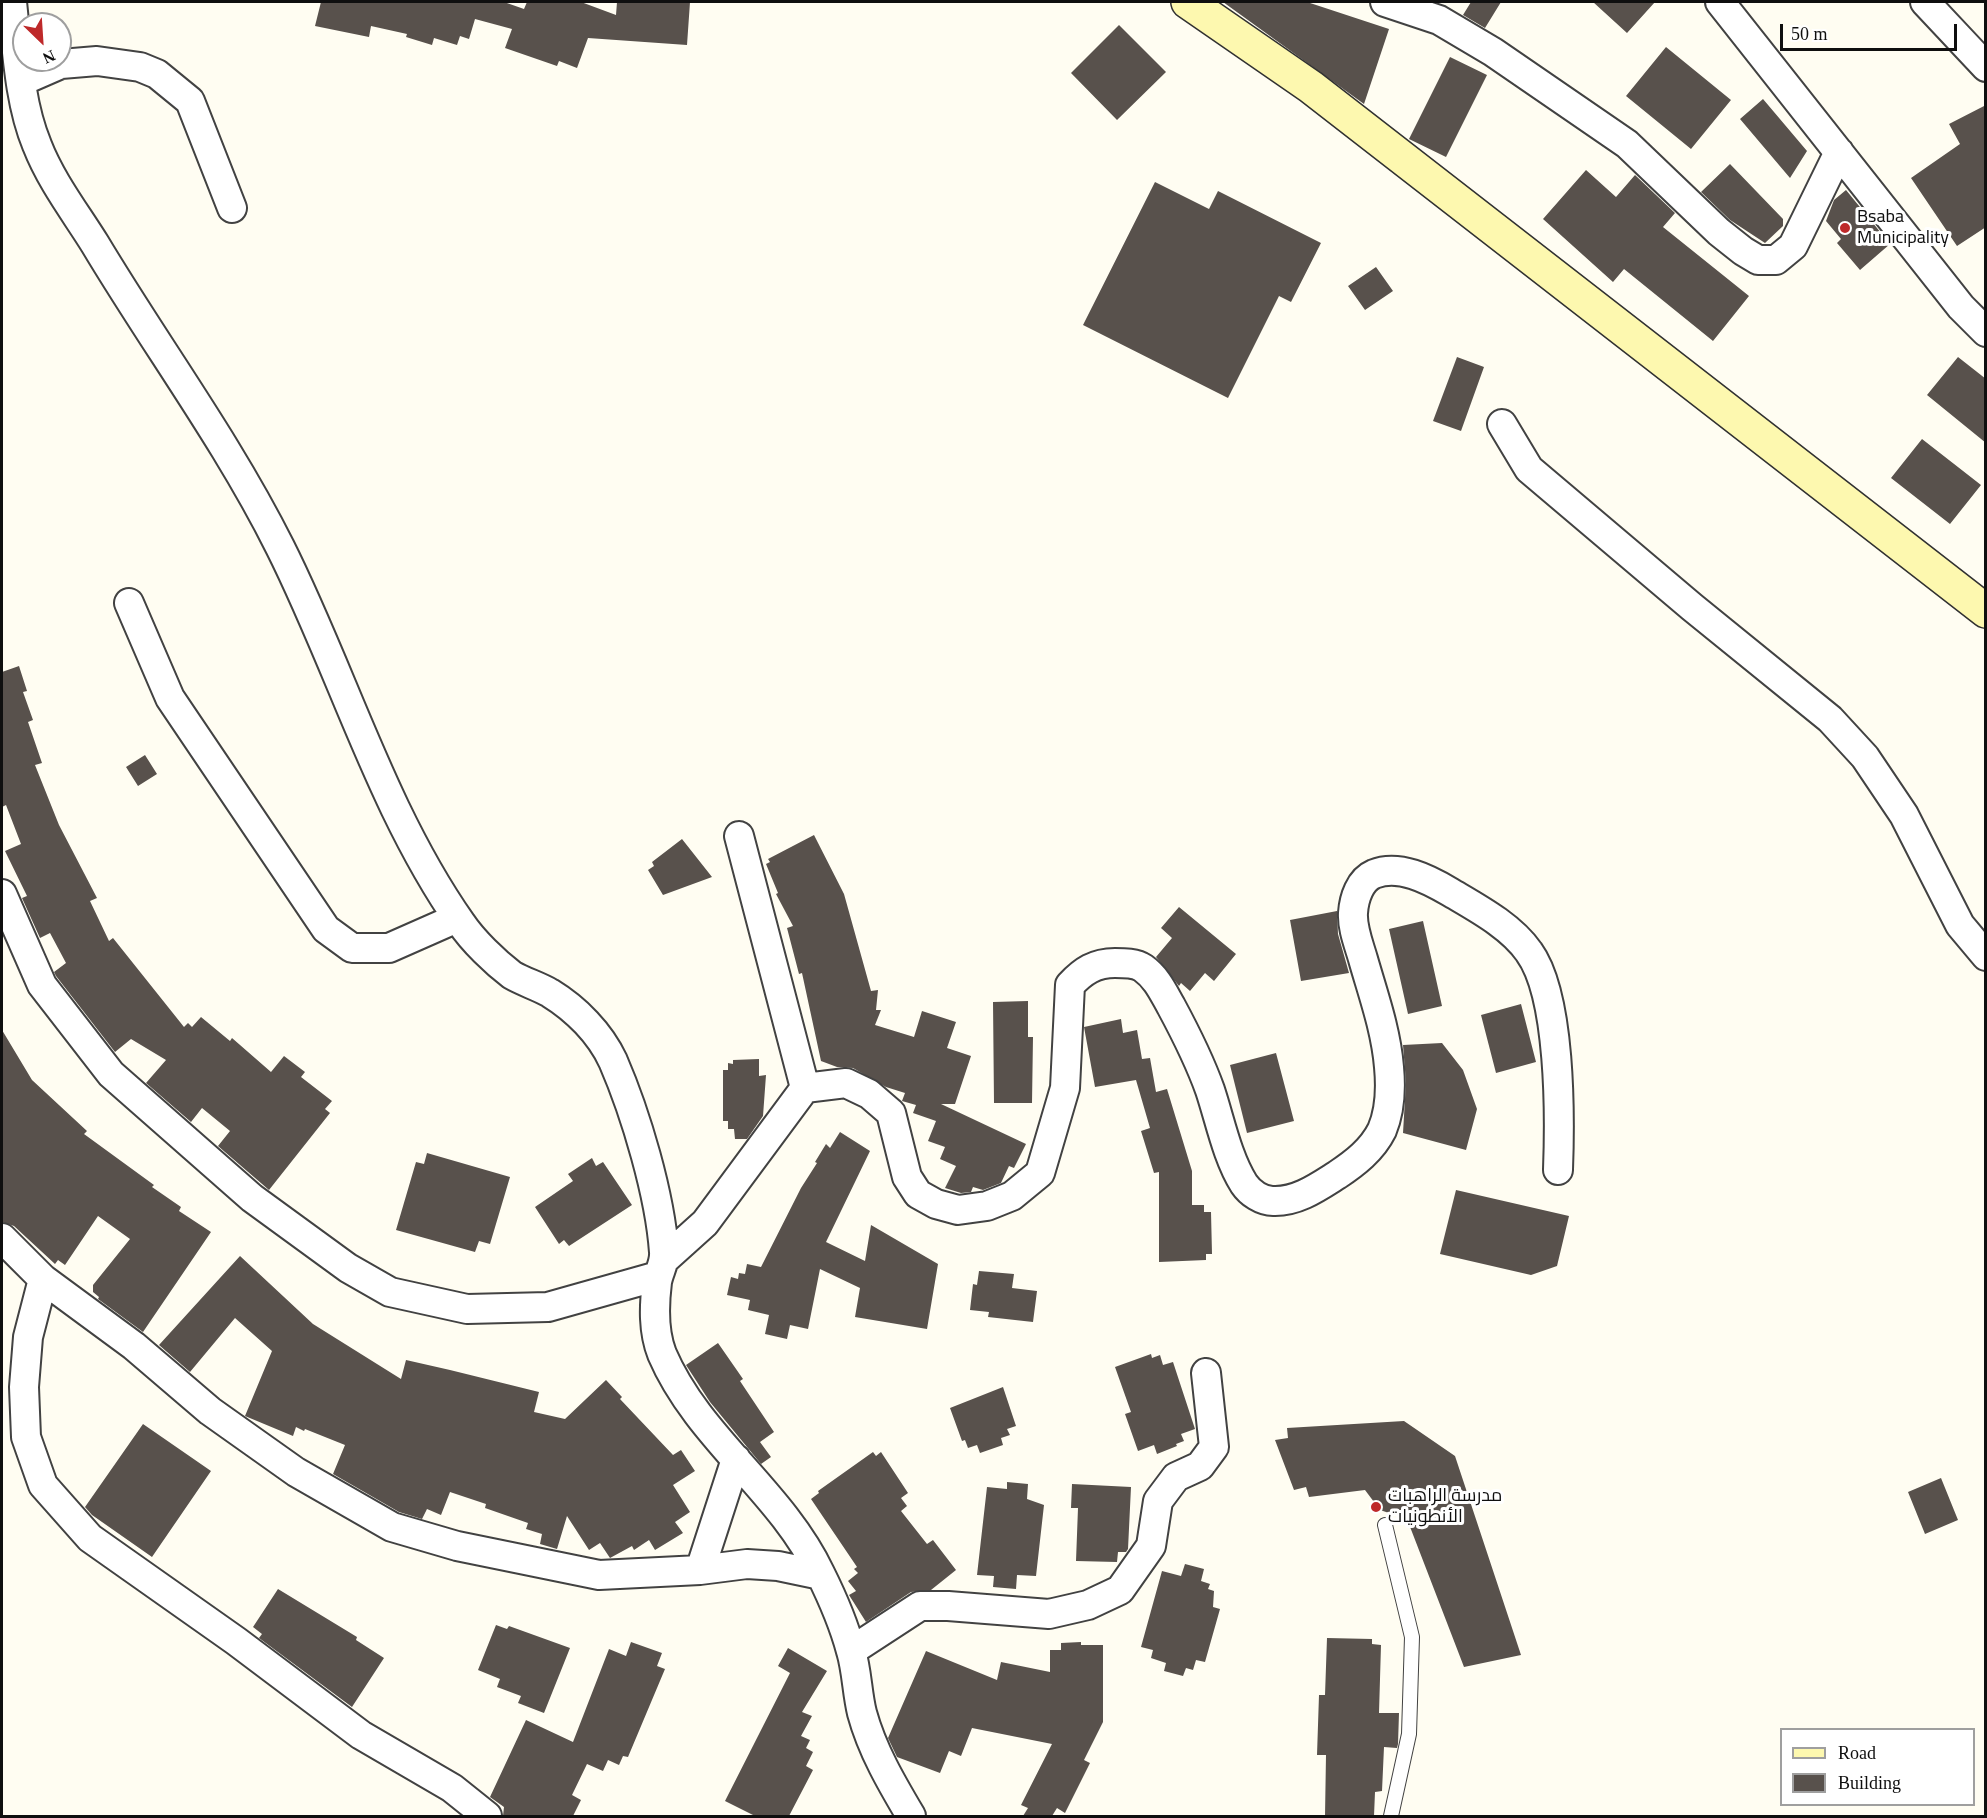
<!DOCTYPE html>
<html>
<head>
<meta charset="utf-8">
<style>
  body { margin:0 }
  #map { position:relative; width:1987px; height:1818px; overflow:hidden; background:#fffdf2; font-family:Georgia,serif }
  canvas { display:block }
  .frame { position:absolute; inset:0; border:3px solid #0f0f0f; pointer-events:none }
  .legend { position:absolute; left:1780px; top:1728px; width:195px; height:78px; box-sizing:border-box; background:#fff; border:2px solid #9f9f9f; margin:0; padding:8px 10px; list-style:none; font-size:18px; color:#0f0f0f }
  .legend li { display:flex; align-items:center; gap:12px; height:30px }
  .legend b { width:30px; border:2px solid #9f9f9f }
  .north { position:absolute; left:12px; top:12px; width:60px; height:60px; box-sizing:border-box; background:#fff; border:2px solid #9f9f9f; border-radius:50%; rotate:155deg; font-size:16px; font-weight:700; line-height:24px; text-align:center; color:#0f0f0f }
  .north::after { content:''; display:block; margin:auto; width:21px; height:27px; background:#be292a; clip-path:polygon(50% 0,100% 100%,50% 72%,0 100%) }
  .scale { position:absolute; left:1780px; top:24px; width:177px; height:27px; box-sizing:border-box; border:3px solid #0f0f0f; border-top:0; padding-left:8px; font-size:18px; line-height:21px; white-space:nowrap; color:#0f0f0f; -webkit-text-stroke:4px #fff; paint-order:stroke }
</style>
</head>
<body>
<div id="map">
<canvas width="1987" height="1818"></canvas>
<div class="frame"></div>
<ul class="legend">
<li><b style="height:8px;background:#fdf8af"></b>Road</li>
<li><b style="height:16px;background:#58514c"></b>Building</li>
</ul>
<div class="north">N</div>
<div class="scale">50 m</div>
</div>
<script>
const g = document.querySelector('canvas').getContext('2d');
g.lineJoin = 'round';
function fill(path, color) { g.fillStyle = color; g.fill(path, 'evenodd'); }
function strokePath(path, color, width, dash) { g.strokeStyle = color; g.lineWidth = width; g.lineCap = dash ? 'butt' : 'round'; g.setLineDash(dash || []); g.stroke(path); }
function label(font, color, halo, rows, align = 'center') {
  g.font = font + ' Georgia,Cairo,serif'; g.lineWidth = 6; g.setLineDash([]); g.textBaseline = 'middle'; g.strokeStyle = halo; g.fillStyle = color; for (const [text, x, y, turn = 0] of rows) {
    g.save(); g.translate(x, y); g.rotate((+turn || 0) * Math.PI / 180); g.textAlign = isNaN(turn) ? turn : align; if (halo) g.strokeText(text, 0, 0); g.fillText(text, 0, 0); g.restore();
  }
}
const building = new Path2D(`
  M 321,2 L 504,2 L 524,9 L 527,2 L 581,2 L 616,15 L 617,2 L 690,2 L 687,45 L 588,38 L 577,68 L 559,61 L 557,66 L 505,48 L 512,29 L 475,19 L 469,39 L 460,36 L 457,45 L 434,38 L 432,45 L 406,37 L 407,34 L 371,26 L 369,37 L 315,26 Z
  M 1223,2 L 1307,2 L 1389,29 L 1364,104 Z
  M 1471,2 L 1501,2 L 1485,28 L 1463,15 Z
  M 1593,2 L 1655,2 L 1627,33 Z
  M 1119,25 L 1166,72 L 1117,120 L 1071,73 Z
  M 1666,47 L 1731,100 L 1691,149 L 1626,96 Z
  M 1450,57 L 1487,75 L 1446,157 L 1409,139 Z
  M 1763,99 L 1807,151 L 1790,178 L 1740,119 Z
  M 1986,105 L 1986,227 L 1957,246 L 1911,178 L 1960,144 L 1949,124 Z
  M 1730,164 L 1783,219 L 1783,226 L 1765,243 L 1730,220 L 1701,192 Z
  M 1586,170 L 1616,197 L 1635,175 L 1675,213 L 1663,227 L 1749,296 L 1713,341 L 1624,269 L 1613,282 L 1543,219 Z
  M 1155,182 L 1209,209 L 1218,191 L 1321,243 L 1291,302 L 1279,296 L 1228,398 L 1083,325 Z
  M 1846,190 L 1890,244 L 1860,270 L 1837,243 L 1841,239 L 1826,221 L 1834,200 Z
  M 1376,267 L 1393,291 L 1365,310 L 1348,286 Z
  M 1457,357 L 1484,367 L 1461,431 L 1433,421 Z
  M 1958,357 L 1986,379 L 1986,443 L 1927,395 Z
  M 1922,439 L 1981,485 L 1950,524 L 1891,478 Z
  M 19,666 L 27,691 L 23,692 L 33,720 L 28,722 L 42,763 L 35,765 L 59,825 L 97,898 L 90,901 L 109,941 L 113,938 L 184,1027 L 188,1023 L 192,1027 L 201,1017 L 230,1041 L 232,1038 L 271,1072 L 284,1056 L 305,1072 L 301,1077 L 332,1101 L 325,1109 L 330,1113 L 269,1190 L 218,1146 L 230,1131 L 202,1108 L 191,1122 L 146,1083 L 166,1060 L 131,1039 L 115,1052 L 56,976 L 54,972 L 66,963 L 50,933 L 40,938 L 22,898 L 27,896 L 5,851 L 21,844 L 6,805 L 2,807 L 2,672 Z
  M 145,755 L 157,774 L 138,786 L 126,767 Z
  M 814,835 L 844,894 L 871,991 L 878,990 L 876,1010 L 881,1010 L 875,1025 L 914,1037 L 922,1011 L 956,1022 L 947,1048 L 971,1056 L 955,1104 L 941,1104 L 1026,1144 L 1014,1168 L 1009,1166 L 1001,1183 L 983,1190 L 973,1187 L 971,1192 L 961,1193 L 945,1188 L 956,1166 L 940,1159 L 945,1147 L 928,1141 L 936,1121 L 913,1113 L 916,1105 L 902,1101 L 905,1093 L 886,1087 L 853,1068 L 837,1067 L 821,1061 L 802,973 L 799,974 L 787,928 L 793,926 L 776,894 L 778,893 L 766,864 L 770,862 L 768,859 Z
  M 682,839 L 712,877 L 663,895 L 648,870 L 654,866 L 652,862 Z
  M 1179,907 L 1236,954 L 1214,981 L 1205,973 L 1190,991 L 1181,983 L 1179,986 L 1156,957 L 1172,938 L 1161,928 Z
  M 1337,911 L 1338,934 L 1349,973 L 1301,981 L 1290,920 Z
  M 1423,921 L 1442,1006 L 1408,1014 L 1389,929 Z
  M 1028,1001 L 1028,1037 L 1033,1037 L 1032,1103 L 994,1103 L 993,1002 Z
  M 1521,1004 L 1536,1062 L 1496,1073 L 1481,1015 Z
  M 1121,1019 L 1123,1033 L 1137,1030 L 1142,1059 L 1150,1058 L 1156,1092 L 1167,1089 L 1192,1171 L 1192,1205 L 1204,1205 L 1204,1212 L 1211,1212 L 1212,1254 L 1206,1254 L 1206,1260 L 1159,1262 L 1159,1172 L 1154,1173 L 1141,1131 L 1150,1128 L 1136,1080 L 1095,1087 L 1084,1027 Z
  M 2,1030 L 32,1080 L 87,1131 L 84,1134 L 154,1185 L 152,1187 L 181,1207 L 179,1211 L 211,1232 L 143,1332 L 98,1299 L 99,1297 L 93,1292 L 93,1285 L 130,1239 L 98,1216 L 65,1265 L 58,1260 L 55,1264 L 14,1226 L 2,1222 Z
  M 1442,1043 L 1463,1070 L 1477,1109 L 1466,1150 L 1403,1133 L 1406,1082 L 1403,1045 Z
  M 1276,1053 L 1294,1121 L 1247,1133 L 1230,1065 Z
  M 759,1059 L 759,1076 L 766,1075 L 763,1116 L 747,1139 L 735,1139 L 734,1129 L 728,1129 L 728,1121 L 723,1121 L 723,1070 L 728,1070 L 728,1063 L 733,1064 L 733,1060 Z
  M 840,1132 L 870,1151 L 826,1242 L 865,1261 L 871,1225 L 938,1264 L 927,1329 L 855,1317 L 860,1288 L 820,1269 L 808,1329 L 790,1325 L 787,1339 L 765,1334 L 769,1315 L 748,1310 L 750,1300 L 727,1295 L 731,1277 L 738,1279 L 739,1273 L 745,1274 L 747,1264 L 761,1267 L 801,1188 L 817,1163 L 815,1162 L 826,1144 L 830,1148 Z
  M 427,1153 L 510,1177 L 490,1244 L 479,1241 L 475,1252 L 396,1230 L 416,1162 L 424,1164 Z
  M 592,1158 L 596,1166 L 603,1162 L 632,1205 L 569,1246 L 564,1240 L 559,1244 L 535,1207 L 573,1181 L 568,1174 Z
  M 1456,1190 L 1569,1216 L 1557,1266 L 1531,1275 L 1440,1254 Z
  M 240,1256 L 313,1324 L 401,1379 L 406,1360 L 450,1370 L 539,1392 L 534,1412 L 565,1419 L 606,1380 L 622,1397 L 620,1399 L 673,1455 L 681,1450 L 695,1471 L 673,1485 L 690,1512 L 675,1522 L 683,1533 L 655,1550 L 649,1540 L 634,1550 L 632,1546 L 610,1558 L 600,1543 L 589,1550 L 567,1516 L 557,1549 L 540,1544 L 542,1534 L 526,1529 L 528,1523 L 485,1508 L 486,1504 L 450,1492 L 441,1515 L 427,1509 L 422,1519 L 399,1512 L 333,1474 L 345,1445 L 305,1429 L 304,1431 L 296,1427 L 293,1436 L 245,1416 L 272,1351 L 235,1318 L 190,1372 L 159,1345 Z
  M 979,1271 L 1014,1274 L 1012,1288 L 1037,1291 L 1033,1322 L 988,1317 L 989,1312 L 970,1310 L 973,1284 L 977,1285 Z
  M 718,1343 L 743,1379 L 740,1381 L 774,1432 L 760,1442 L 771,1457 L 761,1464 L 710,1402 L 686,1365 Z
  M 1151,1354 L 1152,1358 L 1160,1355 L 1163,1365 L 1173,1362 L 1195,1429 L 1181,1434 L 1184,1441 L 1176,1444 L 1177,1446 L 1157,1454 L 1154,1445 L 1138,1451 L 1125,1414 L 1131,1412 L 1115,1367 Z
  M 1003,1387 L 1016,1426 L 1007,1429 L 1010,1435 L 1001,1438 L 1003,1445 L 980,1453 L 977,1445 L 968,1448 L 965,1440 L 962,1441 L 950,1408 Z
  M 1404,1421 L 1455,1456 L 1521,1655 L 1464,1667 L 1407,1519 L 1380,1510 L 1365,1490 L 1309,1497 L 1306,1487 L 1294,1490 L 1275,1440 L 1288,1438 L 1287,1428 Z
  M 143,1424 L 211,1471 L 152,1557 L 92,1515 L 85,1507 Z
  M 873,1452 L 876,1456 L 881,1452 L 908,1493 L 901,1498 L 907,1506 L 901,1511 L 927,1544 L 933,1540 L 956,1570 L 931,1590 L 911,1592 L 866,1622 L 849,1595 L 856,1591 L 848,1581 L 858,1573 L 854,1569 L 857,1567 L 811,1499 L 819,1493 L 818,1491 Z
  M 1941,1478 L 1958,1520 L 1925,1534 L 1908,1492 Z
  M 1007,1482 L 1028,1484 L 1027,1499 L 1044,1505 L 1036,1576 L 1017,1575 L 1016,1589 L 993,1587 L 994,1576 L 977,1575 L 987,1487 L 1007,1489 Z
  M 1072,1484 L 1131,1487 L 1128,1549 L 1126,1552 L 1118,1552 L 1117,1562 L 1076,1561 L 1078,1508 L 1071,1508 Z
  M 1185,1564 L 1204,1569 L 1201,1581 L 1210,1584 L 1208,1589 L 1214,1591 L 1213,1607 L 1220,1609 L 1205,1662 L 1196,1660 L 1193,1670 L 1186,1668 L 1183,1676 L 1164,1671 L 1166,1663 L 1151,1658 L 1153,1650 L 1141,1647 L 1162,1571 L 1181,1576 Z
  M 278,1589 L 357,1637 L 356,1640 L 384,1658 L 352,1707 L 259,1638 L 262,1634 L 253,1627 Z
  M 496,1625 L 507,1629 L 509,1626 L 570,1648 L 544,1713 L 518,1703 L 521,1696 L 497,1687 L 500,1679 L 478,1670 Z
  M 1327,1638 L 1372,1639 L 1372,1644 L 1381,1645 L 1379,1713 L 1399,1713 L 1398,1744 L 1397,1748 L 1384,1747 L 1382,1791 L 1375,1792 L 1374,1816 L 1325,1816 L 1326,1755 L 1317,1755 L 1319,1695 L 1325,1695 Z
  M 631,1642 L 662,1653 L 657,1666 L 665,1669 L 628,1757 L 623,1756 L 619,1765 L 608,1760 L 603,1771 L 587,1764 L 572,1795 L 581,1800 L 573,1816 L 503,1816 L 504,1807 L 490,1797 L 526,1720 L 573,1742 L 609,1649 L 626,1656 Z
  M 1081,1642 L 1081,1645 L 1103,1645 L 1103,1722 L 1084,1760 L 1090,1763 L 1065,1813 L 1057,1808 L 1052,1816 L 1023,1816 L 1028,1808 L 1021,1805 L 1052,1744 L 972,1728 L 961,1756 L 949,1751 L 940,1773 L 897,1757 L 888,1738 L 926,1651 L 997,1680 L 1001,1662 L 1050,1672 L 1050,1650 L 1061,1650 L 1061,1643 Z
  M 788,1648 L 827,1671 L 802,1712 L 812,1716 L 801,1736 L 810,1740 L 806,1748 L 813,1752 L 806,1766 L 813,1770 L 789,1816 L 755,1816 L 725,1801 L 790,1673 L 778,1666 Z`);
const lane = new Path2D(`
  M 1385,1525 L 1412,1637 L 1409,1734 L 1391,1816`);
const street = new Path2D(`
  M 12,2 C 17,48 19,102 37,145 C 51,181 75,212 95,244 C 156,346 227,441 280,547 C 342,670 381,809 461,923 C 473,941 495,962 512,975 C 524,982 538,986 550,993 C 576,1009 600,1033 613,1061 C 636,1114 660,1195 664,1252 C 665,1263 659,1271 657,1282 C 654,1306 653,1331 662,1354 C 698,1438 781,1491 820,1573 C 832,1597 844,1625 851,1651 C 857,1671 857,1693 862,1713 C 872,1750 892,1784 911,1816
  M 1385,2 L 1439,20 L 1493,52 L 1627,144 L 1719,232 L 1743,251 L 1758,260 L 1776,260 L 1793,246 L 1839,152
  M 1720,2 L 1961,307 L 1986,332
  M 1925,2 L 1986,67
  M 22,81 L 61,64 L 97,61 L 140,67 L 157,74 L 190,101 L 232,208
  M 1502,424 L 1529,469 L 1692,607 L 1830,719 L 1865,757 L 1904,815 L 1960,925 L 1986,956
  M 129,603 L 170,698 L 326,929 L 352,948 L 389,948 L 457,918
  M 739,836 L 805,1088
  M 2,894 L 42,985 L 111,1074 L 252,1198 L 348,1268 L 390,1292 L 467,1309 L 548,1307 L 658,1276
  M 2,1238 L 43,1279 L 134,1346 L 210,1411 L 296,1472 L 392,1527 L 457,1546 L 599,1575 L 700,1570 L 747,1564 L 778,1566 L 821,1575
  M 665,1259 L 705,1223 L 805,1088 L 846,1083 L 869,1094 L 891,1113 L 907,1177 L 918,1194 L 936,1204 L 958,1210 L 987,1206 L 1012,1196 L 1040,1173 L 1065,1088 L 1070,985 C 1083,971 1095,963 1115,963 C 1124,963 1136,963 1143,968 C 1157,978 1163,992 1171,1006 C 1185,1032 1200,1062 1210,1090 C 1220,1120 1227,1157 1244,1184 C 1250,1193 1262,1201 1273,1201 C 1297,1202 1318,1187 1337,1175 C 1355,1163 1372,1150 1382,1130 C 1390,1111 1391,1088 1389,1067 C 1386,1030 1373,994 1363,959 C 1359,945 1352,928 1353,913 C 1354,898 1360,880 1374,874 C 1399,864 1428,879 1450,892 C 1477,908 1511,926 1529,952 C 1561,996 1560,1116 1558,1170
  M 43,1279 L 28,1337 L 24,1387 L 26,1437 L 43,1485 L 90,1538 L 236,1641 L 361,1735 L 452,1788 L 487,1816
  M 700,1570 L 736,1459
  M 851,1651 L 920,1606 L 948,1606 L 1049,1614 L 1088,1605 L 1120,1590 L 1151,1546 L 1158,1501 L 1176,1477 L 1200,1466 L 1214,1447 L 1206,1373`);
const secondary = new Path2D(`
  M 1188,2 L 1311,87 L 1986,611`);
const markers = [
  [1845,228,6,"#be292a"],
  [1376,1507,6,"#be292a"]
];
const poiNames = [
  ["Bsaba",1857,218],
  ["Municipality",1857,239],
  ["مدرسة الراهبات",1388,1497],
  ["الأنطونيات",1388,1518]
];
fill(building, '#58514c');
strokePath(lane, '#424242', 16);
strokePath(street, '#424242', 32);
strokePath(secondary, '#313131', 36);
strokePath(lane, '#fff', 14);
strokePath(street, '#fff', 28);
strokePath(secondary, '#fdf8af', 33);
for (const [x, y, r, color] of markers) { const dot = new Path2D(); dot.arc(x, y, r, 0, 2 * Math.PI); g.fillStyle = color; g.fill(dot); strokePath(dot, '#fff', 2); }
label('18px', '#0f0f0f', '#fff', poiNames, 'left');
</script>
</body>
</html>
